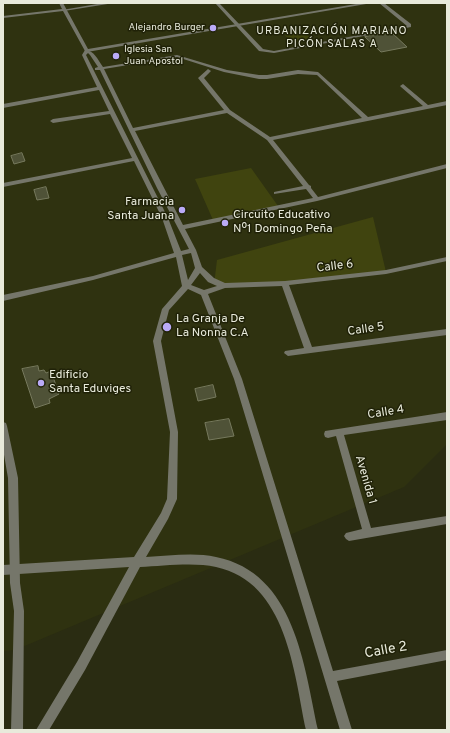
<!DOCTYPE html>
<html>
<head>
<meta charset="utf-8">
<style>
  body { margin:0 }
  #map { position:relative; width:450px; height:733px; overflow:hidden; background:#2a2c12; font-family:Overpass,sans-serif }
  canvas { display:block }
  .frame { position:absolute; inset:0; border:4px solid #e8eadb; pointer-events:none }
</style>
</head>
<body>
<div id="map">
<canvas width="450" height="733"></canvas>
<div class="frame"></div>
</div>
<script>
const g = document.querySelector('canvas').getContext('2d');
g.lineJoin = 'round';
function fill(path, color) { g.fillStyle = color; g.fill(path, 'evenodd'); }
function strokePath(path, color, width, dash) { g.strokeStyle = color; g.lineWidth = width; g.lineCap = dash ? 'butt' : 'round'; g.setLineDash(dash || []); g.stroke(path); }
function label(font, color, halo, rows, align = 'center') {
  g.font = font + ' Overpass,sans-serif'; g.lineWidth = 3; g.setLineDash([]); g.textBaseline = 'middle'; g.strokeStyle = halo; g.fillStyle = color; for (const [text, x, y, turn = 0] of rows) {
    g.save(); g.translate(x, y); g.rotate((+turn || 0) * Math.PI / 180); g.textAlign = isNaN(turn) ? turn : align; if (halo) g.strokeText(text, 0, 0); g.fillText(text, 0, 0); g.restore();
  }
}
const built = new Path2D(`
  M 3,3 L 447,3 L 447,444 L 404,487 L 15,650 L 3,651 Z`);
const green = new Path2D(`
  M 304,32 L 312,39 L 292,43 L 285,35 Z
  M 251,168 L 278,206 L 213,220 L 195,179 Z
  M 373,217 L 386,272 L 290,285 L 214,285 L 217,260 Z`);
const building = new Path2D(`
  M 391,32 L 407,47 L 381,52 L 365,37 Z
  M 22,153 L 25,161 L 14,164 L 11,156 Z
  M 46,187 L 49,198 L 37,200 L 34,190 Z
  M 38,366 L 39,371 L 44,370 L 46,373 L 51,371 L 59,394 L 49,399 L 50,403 L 35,408 L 22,369 Z
  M 213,385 L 216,397 L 198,401 L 195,389 Z
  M 229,419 L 234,436 L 209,440 L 205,423 Z`);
const minor = new Path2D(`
  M 103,3 L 114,3 L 64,11 L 62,10 Z
  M 215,3 L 219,3 L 263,49 L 274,51 L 407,26 L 379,3 L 384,3 L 411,24 L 411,27 L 274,53 L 259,51 Z
  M 85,50 C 94,50 98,60 103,67 L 177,55 L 227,70 L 259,75 L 267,75 L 298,70 L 318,72 L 368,117 L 423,106 L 401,87 L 400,86 L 403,84 L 428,105 L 447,101 L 447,105 L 273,140 L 309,185 L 311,186 L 311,188 L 318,197 L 447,164 L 447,168 L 317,201 L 185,229 L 196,250 L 202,267 L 214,278 L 225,283 L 285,281 L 386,270 L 447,257 L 447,261 L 386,274 L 289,285 L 312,347 L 447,329 L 447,335 L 288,356 L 284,353 L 285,351 L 304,348 L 282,286 L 225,288 L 208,294 L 242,379 L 333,671 L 447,650 L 447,660 L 337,681 L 352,730 L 340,730 L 234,379 L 201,295 L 188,289 L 169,310 L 161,341 L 178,432 L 177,499 L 168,519 L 146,557 C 168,556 194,552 216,557 C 295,573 304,665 318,730 L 306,730 C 294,673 287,582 216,567 C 194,562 163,566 140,567 L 85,670 L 49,730 L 36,730 L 77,662 L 129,567 L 3,575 L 3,565 L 134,557 L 161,513 L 167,499 L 170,432 L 153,341 L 162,309 L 182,286 L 176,257 L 93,280 L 3,301 L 3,295 L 93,276 L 174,253 L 162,218 L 134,161 L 3,187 L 3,183 L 132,158 L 110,114 L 53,123 L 50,121 L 53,119 L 109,111 L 99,90 L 3,108 L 3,104 L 97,87 L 82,55 ZM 88,53 L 90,55 L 98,67 L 95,68 L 95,70 L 100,70 L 157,188 L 189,249 L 181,251 L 168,218 L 86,55 ZM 177,57 L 224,72 L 259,79 L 267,79 L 298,74 L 317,75 L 362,118 L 270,137 L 230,110 L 204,78 L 211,71 L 208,69 L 198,78 L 224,110 L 133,128 L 104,69 ZM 227,113 L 267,140 L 303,186 L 274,192 L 274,194 L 306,189 L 313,198 L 183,225 L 135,131 ZM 191,253 L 195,268 L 188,280 L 182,255 ZM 200,273 L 208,282 L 217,286 L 204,290 L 191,285 Z
  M 447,412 L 447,420 L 344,435 L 371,528 L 447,516 L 447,524 L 349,541 L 346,539 L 344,536 L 346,533 L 362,529 L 336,436 L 328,438 L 325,437 L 324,434 L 325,431 Z`);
const tertiary = new Path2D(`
  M 59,3 L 63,3 L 88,49 L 362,3 L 372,3 L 87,52 L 85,51 L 63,11 L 3,18 L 3,16 L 62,9 Z
  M 3,422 L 6,423 L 7,426 L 18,478 L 20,583 L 24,611 L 23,730 L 11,730 L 14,611 L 10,583 L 8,478 L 3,449 Z`);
const markers = [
  [213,28,4,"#baaaf7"],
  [116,56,4,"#baaaf7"],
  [182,210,4,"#baaaf7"],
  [225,223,4,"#baaaf7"],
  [167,327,5,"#baaaf7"],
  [41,383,4,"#baaaf7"]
];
const farPoinames = [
  ["Alejandro Burger",205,28],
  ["Iglesia San",124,50,"left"],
  ["Juan Apostol",124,62,"left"]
];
const farNeighbourhoodnames = [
  ["URBANIZACIÓN MARIANO",332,32],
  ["PICÓN SALAS A",332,45]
];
const poiNames = [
  ["Farmacia",174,203,"right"],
  ["Santa Juana",174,217,"right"],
  ["Circuito Educativo",233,216],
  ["Nº1 Domingo Peña",233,230],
  ["La Granja De",176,320],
  ["La Nonna C.A",176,334],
  ["Edificio",49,376],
  ["Santa Eduviges",49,390]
];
const streetNames = [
  ["Calle 6",335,267,-7],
  ["Calle 5",366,330,-8],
  ["Calle 4",386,413,-9],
  ["Avenida 1",365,480,74]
];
const nearStreetnames = [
  ["Calle 2",386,651,-10]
];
fill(built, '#2f3210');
fill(green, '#40440f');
fill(building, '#4f5237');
strokePath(building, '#76795d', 1);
fill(minor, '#75766a');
fill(tertiary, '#75766a');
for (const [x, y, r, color] of markers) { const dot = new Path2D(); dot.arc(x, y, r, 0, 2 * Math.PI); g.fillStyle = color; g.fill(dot); strokePath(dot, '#202208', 1.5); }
label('10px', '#e8eadb', '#202208', farPoinames, 'right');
g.letterSpacing = '1px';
label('11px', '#e8eadb', '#202208', farNeighbourhoodnames);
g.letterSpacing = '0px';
label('12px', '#e8eadb', '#202208', poiNames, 'left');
label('12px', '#e8eadb', '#202208', streetNames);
label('14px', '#e8eadb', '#202208', nearStreetnames);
</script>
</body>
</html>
